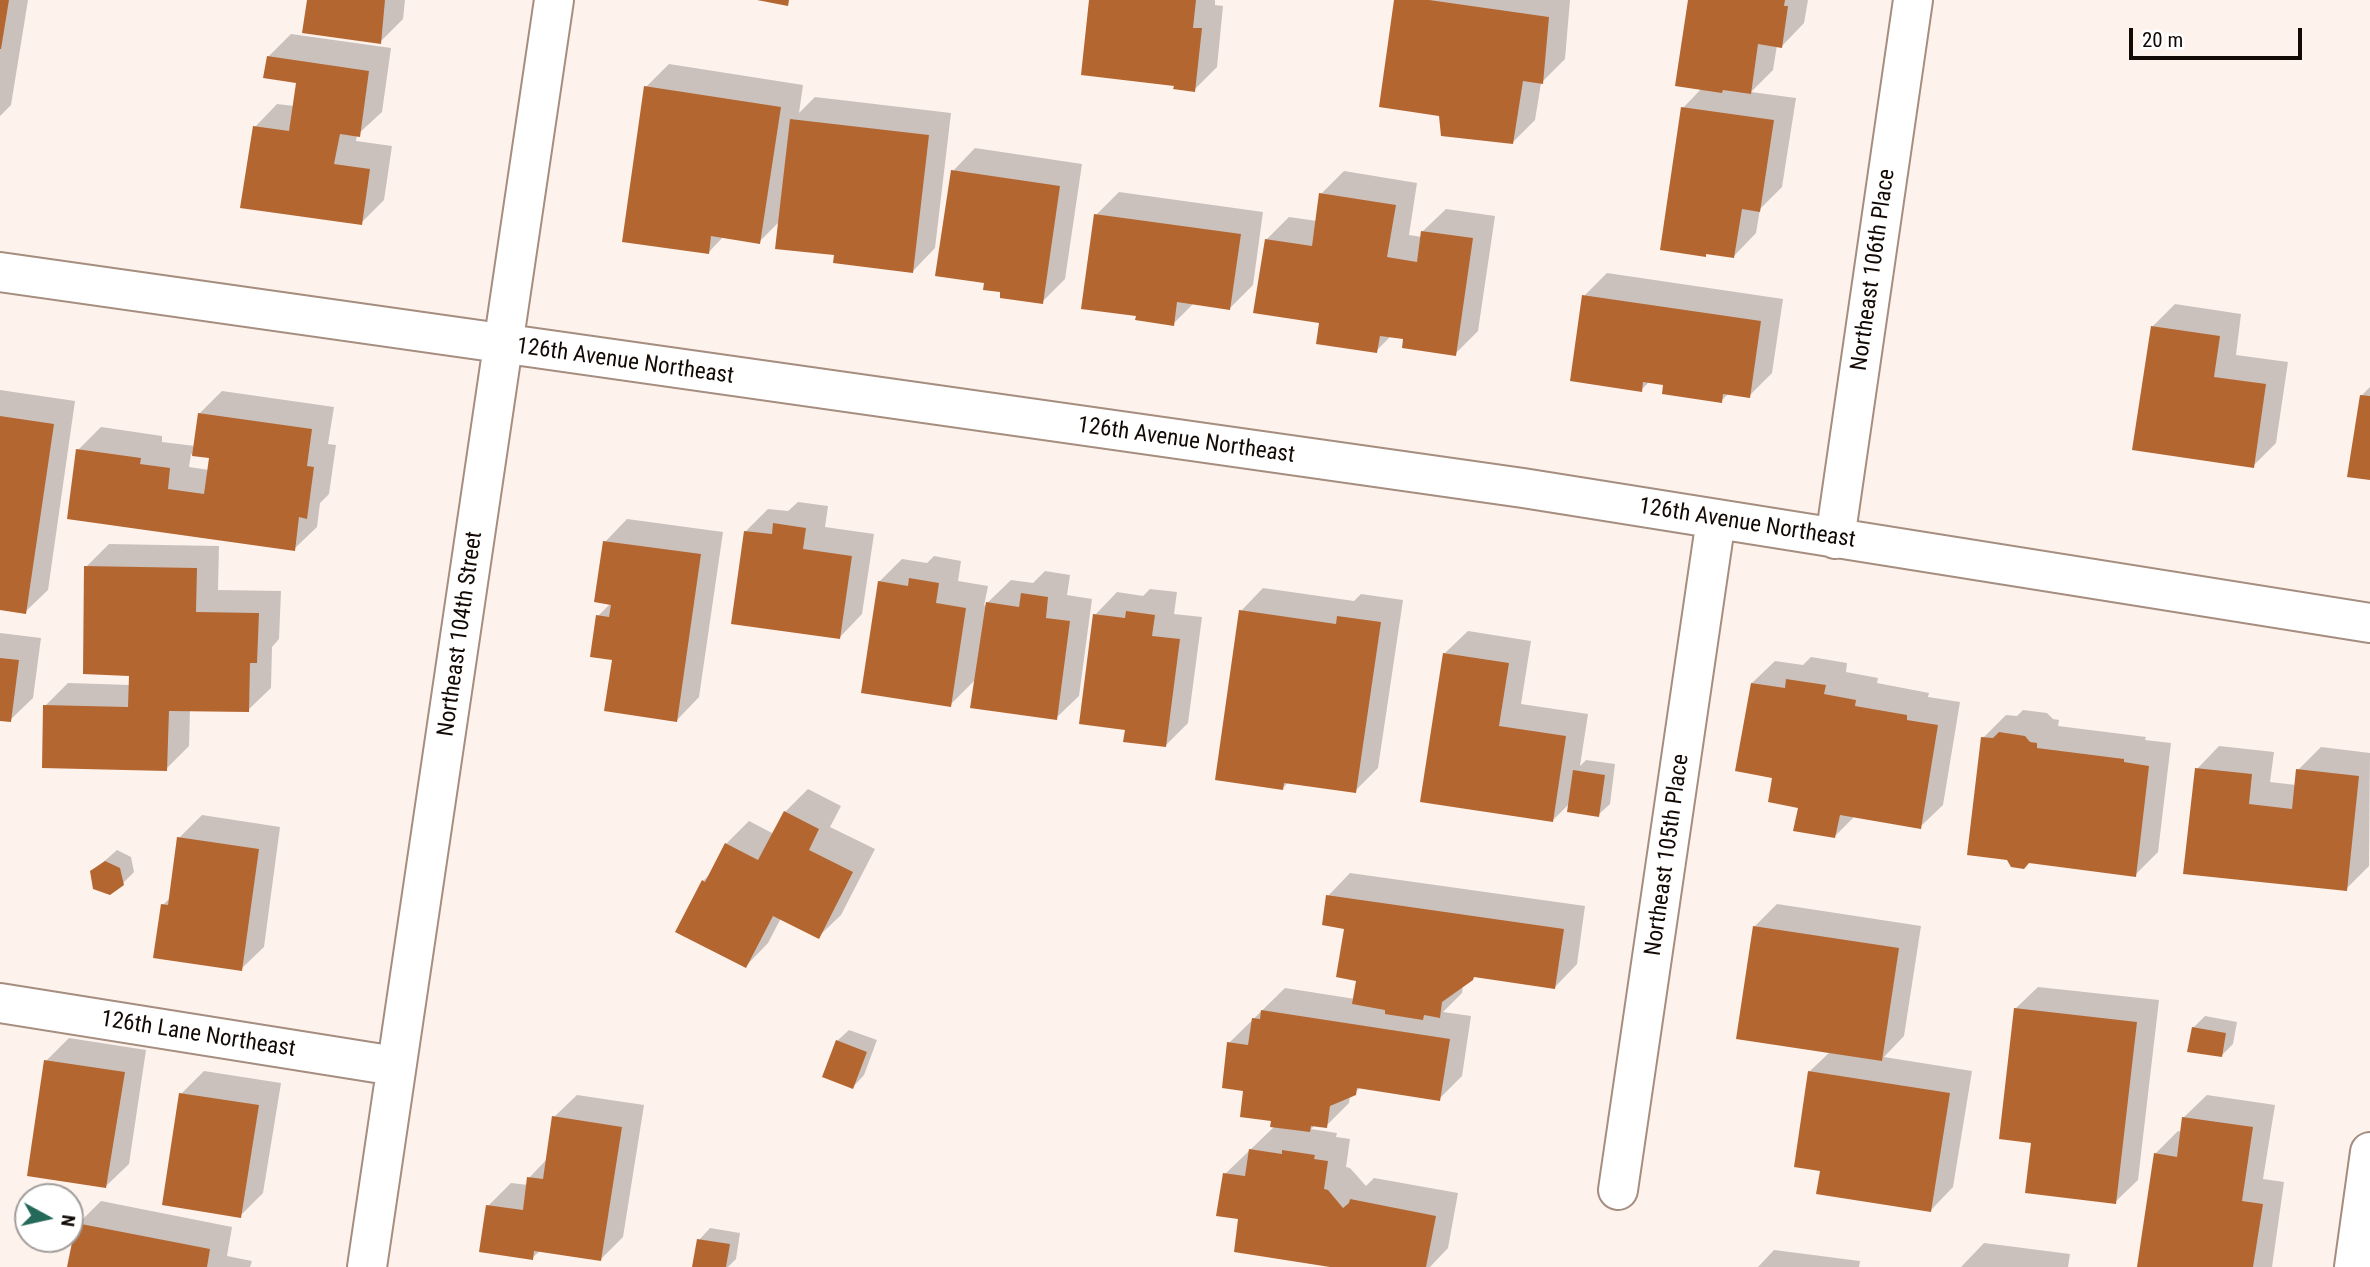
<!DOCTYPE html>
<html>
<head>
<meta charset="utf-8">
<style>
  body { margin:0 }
  #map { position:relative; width:2370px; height:1267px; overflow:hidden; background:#fdf2ec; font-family:"Roboto Condensed",sans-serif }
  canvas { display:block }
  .north { position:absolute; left:14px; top:1183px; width:70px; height:70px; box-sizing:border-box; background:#fff; border:2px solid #a19d9b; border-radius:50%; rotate:98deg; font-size:19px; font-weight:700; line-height:28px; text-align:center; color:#130a06 }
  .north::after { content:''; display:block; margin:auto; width:24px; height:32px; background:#25695a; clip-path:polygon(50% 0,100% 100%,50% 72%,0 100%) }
  .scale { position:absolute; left:2129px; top:28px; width:173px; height:32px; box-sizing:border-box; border:4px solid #130a06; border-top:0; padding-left:9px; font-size:21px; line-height:24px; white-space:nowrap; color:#130a06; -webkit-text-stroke:5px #fff; paint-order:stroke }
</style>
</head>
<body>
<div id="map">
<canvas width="2370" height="1267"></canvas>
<div class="north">N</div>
<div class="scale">20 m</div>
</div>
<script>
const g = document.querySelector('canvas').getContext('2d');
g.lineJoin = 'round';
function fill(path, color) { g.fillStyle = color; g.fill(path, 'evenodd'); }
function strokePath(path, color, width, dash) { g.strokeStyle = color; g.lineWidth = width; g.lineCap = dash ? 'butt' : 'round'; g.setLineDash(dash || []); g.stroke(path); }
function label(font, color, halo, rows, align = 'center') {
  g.font = font + ' "Roboto Condensed",sans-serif'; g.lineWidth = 5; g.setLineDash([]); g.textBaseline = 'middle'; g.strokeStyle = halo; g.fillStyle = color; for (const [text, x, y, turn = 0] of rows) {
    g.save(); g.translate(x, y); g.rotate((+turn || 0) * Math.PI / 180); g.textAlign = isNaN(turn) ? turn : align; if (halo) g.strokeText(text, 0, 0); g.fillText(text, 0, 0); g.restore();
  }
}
const shadow = new Path2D(`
  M 0,0 L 28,0 L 11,105 L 0,116 Z
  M 308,0 L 405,0 L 403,19 L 380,42 Z
  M 1091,0 L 1215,0 L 1215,5 L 1223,6 L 1217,67 L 1194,90 L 1176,85 Z
  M 1396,0 L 1570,0 L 1565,59 L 1541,83 L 1535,120 L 1512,143 L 1441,115 Z
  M 1690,0 L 1808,0 L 1804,23 L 1782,46 L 1777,45 L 1773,70 L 1751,92 L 1796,98 L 1782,187 L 1760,209 L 1756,233 L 1734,256 L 1708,253 L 1705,255 L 1683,108 L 1702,88 Z
  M 291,34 L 391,48 L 382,112 L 357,135 L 356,141 L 392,146 L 384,200 L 361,223 L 255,127 L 277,104 L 294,106 L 298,81 L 268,57 Z
  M 669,64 L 803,85 L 799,113 L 815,97 L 951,113 L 935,248 L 913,271 L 835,254 L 780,221 L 759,242 L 724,236 L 708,253 L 646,87 Z
  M 975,148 L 1082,164 L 1065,279 L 1042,302 L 1002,291 L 986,282 L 953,171 Z
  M 1344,171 L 1417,183 L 1409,235 L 1422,237 L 1423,231 L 1446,209 L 1495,216 L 1478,331 L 1455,354 L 1405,337 L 1392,335 L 1376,351 L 1320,321 L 1266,240 L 1289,217 L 1317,221 L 1321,194 Z
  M 1119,192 L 1263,212 L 1253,285 L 1230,308 L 1194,303 L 1173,324 L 1096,215 Z
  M 1607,273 L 1783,299 L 1772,373 L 1749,396 L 1729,393 L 1721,401 L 1650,381 L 1641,390 L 1584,296 Z
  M 2175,304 L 2241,314 L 2236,355 L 2288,362 L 2276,443 L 2253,466 L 2152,327 Z
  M 2370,387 L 2370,478 L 2361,396 Z
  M 0,390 L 75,401 L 48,590 L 25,612 L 0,609 Z
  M 222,391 L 334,407 L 328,444 L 336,445 L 329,494 L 320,503 L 317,527 L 294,549 L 78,450 L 101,427 L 162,436 L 162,442 L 195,446 L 199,414 ZM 191,454 L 211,456 L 209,470 L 189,467 Z
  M 798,502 L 828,506 L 825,527 L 874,534 L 862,614 L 840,637 L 746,531 L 768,509 L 788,511 Z
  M 627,519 L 723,532 L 699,697 L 677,720 L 614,658 L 598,616 L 611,603 L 605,542 Z
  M 109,544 L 219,546 L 218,590 L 281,591 L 279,639 L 272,647 L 271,688 L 248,710 L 190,709 L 189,746 L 166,769 L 45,706 L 68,683 L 130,685 L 130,674 L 86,567 Z
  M 934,556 L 961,561 L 958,581 L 988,586 L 984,606 L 1011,580 L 1033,583 L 1045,571 L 1070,575 L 1067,595 L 1092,599 L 1079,696 L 1056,718 L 976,679 L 950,705 L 879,582 L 902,559 L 927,563 Z
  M 1263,588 L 1354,601 L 1361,594 L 1403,600 L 1378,768 L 1355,791 L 1289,781 L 1283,788 L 1241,611 Z
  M 1150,589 L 1177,592 L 1174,614 L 1202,617 L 1188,723 L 1165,746 L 1127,728 L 1095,615 L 1117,592 L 1143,596 Z
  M 1468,631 L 1531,641 L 1521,704 L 1588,714 L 1580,766 L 1586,760 L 1615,764 L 1610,804 L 1598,815 L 1570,803 L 1553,820 L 1445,653 Z
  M 0,633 L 41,638 L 33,698 L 10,720 L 0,719 Z
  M 1811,657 L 1847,663 L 1846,672 L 1878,678 L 1877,683 L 1929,693 L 1928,697 L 1960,702 L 1943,805 L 1920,827 L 1855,816 L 1835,836 L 1800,806 L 1774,777 L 1752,683 L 1775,661 L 1803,665 Z
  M 2023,710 L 2047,713 L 2053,719 L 2059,720 L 2058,726 L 2146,737 L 2145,740 L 2171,743 L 2158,852 L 2135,875 L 1983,738 L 2006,715 L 2017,716 Z
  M 2219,746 L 2274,752 L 2270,782 L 2296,785 L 2298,770 L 2321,747 L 2370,753 L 2369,866 L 2346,889 L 2197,769 Z
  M 808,789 L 841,806 L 830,827 L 875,849 L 841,915 L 818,937 L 781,918 L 768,943 L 746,966 L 703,881 L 712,872 L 726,844 L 749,821 L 774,834 L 785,812 Z
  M 202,815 L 280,827 L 264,947 L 241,969 L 163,905 L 171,897 L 179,838 Z
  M 117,850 L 131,857 L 134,872 L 123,883 L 92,872 Z
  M 1350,873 L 1585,906 L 1577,964 L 1555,987 L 1475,976 L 1463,985 L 1462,993 L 1443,1012 L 1471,1016 L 1462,1076 L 1439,1099 L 1361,1087 L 1350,1096 L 1349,1103 L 1326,1126 L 1315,1125 L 1311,1129 L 1337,1133 L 1336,1137 L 1350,1139 L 1346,1167 L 1350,1168 L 1366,1186 L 1374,1178 L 1458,1193 L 1448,1248 L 1430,1267 L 1342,1267 L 1240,1218 L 1225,1174 L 1275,1126 L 1273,1120 L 1245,1090 L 1229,1043 L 1285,988 L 1355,999 L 1358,979 L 1346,927 L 1328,896 Z
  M 1777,904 L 1921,926 L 1904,1036 L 1884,1057 L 1972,1071 L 1953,1187 L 1931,1210 L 1822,1170 L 1810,1071 L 1831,1051 L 1754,927 Z
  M 2038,987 L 2159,1000 L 2138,1180 L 2115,1202 L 2033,1141 L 2015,1009 Z
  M 2205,1016 L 2237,1022 L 2233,1044 L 2221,1056 L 2193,1028 Z
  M 849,1030 L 877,1040 L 864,1075 L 853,1087 L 837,1041 Z
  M 69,1038 L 146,1050 L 129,1164 L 106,1186 L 46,1061 Z
  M 204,1071 L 281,1083 L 263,1193 L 240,1216 L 181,1094 Z
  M 577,1095 L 644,1105 L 623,1237 L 601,1259 L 541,1250 L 532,1258 L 488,1206 L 511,1183 L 528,1185 L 529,1178 L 547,1159 L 554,1117 Z
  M 2207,1095 L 2275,1105 L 2263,1179 L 2284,1182 L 2272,1267 L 2138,1267 L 2155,1154 L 2178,1131 L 2182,1132 L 2184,1117 Z
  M 101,1201 L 232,1227 L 227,1256 L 252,1261 L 250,1267 L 69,1267 L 78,1224 Z
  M 710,1228 L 740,1233 L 736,1259 L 728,1267 L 701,1267 L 699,1240 Z
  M 1984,1243 L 2070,1254 L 2068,1267 L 1961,1267 Z
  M 1774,1250 L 1860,1261 L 1859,1267 L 1758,1267 Z`);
const building = new Path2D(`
  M 0,0 L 9,0 L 1,49 L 0,49 Z
  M 307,0 L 385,0 L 381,44 L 302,33 Z
  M 757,0 L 789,0 L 788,6 Z
  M 1089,0 L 1196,0 L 1193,28 L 1202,28 L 1195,92 L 1173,89 L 1174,86 L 1081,75 Z
  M 1394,0 L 1429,0 L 1549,17 L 1543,84 L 1523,81 L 1513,144 L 1441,136 L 1439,116 L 1379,107 Z
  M 1688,0 L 1785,0 L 1784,6 L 1788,6 L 1782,48 L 1758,44 L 1751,94 L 1723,90 L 1722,93 L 1675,86 Z
  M 267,56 L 369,71 L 360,137 L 340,134 L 334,164 L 370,169 L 362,225 L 240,208 L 253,126 L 289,131 L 296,83 L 263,78 Z
  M 644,86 L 781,107 L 760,244 L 711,236 L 709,254 L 622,242 Z
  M 1681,107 L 1774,120 L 1760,212 L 1742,209 L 1734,258 L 1706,254 L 1706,257 L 1660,250 Z
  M 790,119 L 929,135 L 913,273 L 833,263 L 834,255 L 775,249 Z
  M 951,170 L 1060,186 L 1043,304 L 1000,298 L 1000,292 L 983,290 L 984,283 L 935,276 Z
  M 1319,193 L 1396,205 L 1387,257 L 1417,262 L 1421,231 L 1473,238 L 1456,356 L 1402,348 L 1403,339 L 1380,336 L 1377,353 L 1316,344 L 1319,323 L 1253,313 L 1265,239 L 1312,246 Z
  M 1094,214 L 1241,234 L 1230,310 L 1177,302 L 1174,326 L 1135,320 L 1136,316 L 1081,309 Z
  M 1582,295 L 1761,321 L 1750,398 L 1723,394 L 1722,403 L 1662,394 L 1663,385 L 1643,382 L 1642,392 L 1570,381 Z
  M 2151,326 L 2220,336 L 2214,377 L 2266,384 L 2254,468 L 2132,450 Z
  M 2360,395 L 2370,396 L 2370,480 L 2347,477 Z
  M 198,413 L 312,429 L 307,466 L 314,467 L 307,519 L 299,517 L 295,551 L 67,519 L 76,449 L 141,458 L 140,464 L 170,468 L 168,489 L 204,494 L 209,458 L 192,456 Z
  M 0,416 L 54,424 L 26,614 L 0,610 Z
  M 773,523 L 806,528 L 803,549 L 852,556 L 840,639 L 731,624 L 744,531 L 772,534 Z
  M 603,541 L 701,554 L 677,722 L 604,711 L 612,660 L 590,657 L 596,615 L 609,617 L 611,605 L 594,602 Z
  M 84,566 L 197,568 L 196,612 L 259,613 L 257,663 L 250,663 L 249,712 L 169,711 L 167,771 L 42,768 L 43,705 L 128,707 L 129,676 L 83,674 Z
  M 909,578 L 939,583 L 936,603 L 966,608 L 951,707 L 861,693 L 878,581 L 908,586 Z
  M 1021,593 L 1048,597 L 1046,618 L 1070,621 L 1057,720 L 970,708 L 986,602 L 1019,607 Z
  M 1239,610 L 1336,624 L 1337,616 L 1381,622 L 1356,793 L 1284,783 L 1283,790 L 1215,780 Z
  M 1126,611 L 1155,615 L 1152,636 L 1180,639 L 1166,747 L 1123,742 L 1125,730 L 1079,724 L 1093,614 L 1125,618 Z
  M 1443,653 L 1509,663 L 1499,726 L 1566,736 L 1553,822 L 1420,802 Z
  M 0,658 L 19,660 L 11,722 L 0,721 Z
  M 1786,679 L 1826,685 L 1824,694 L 1856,700 L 1855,706 L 1907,715 L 1907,720 L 1938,725 L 1921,829 L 1840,815 L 1835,838 L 1793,831 L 1798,808 L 1768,802 L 1772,778 L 1735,771 L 1751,683 L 1785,688 Z
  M 1999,732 L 2025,736 L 2030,742 L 2037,743 L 2037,748 L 2124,759 L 2124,762 L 2149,766 L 2136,877 L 2029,863 L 2024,869 L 2011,867 L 2007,860 L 1967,855 L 1981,737 L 1993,738 Z
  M 2195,768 L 2252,774 L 2249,804 L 2292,809 L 2296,769 L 2359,776 L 2347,891 L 2183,874 Z
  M 1573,770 L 1605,775 L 1599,817 L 1567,812 Z
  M 784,811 L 819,829 L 809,850 L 853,872 L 819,939 L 773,916 L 746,968 L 675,932 L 702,880 L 705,882 L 725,843 L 758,860 Z
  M 177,837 L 259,849 L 242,971 L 153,958 L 161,904 L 168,905 Z
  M 105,861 L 120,868 L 124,885 L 110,895 L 93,889 L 90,871 Z
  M 1326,895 L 1564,929 L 1555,989 L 1474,977 L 1473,980 L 1442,1002 L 1440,1018 L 1424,1015 L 1423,1020 L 1385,1014 L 1385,1010 L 1352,1004 L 1356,981 L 1336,977 L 1344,929 L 1322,925 Z
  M 1753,926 L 1899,948 L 1882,1061 L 1736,1039 Z
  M 2014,1008 L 2137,1022 L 2116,1204 L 2025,1193 L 2031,1143 L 1999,1139 Z
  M 1261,1010 L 1450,1039 L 1440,1101 L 1357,1088 L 1356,1095 L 1330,1106 L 1327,1128 L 1311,1126 L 1310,1132 L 1270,1127 L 1271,1121 L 1240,1117 L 1243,1091 L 1222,1088 L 1227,1042 L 1248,1045 L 1252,1018 L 1260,1019 Z
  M 2192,1027 L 2226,1033 L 2222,1057 L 2187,1052 Z
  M 836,1040 L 867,1052 L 853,1089 L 822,1077 Z
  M 44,1060 L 125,1072 L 106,1188 L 27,1176 Z
  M 1808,1071 L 1950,1093 L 1931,1212 L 1816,1194 L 1820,1171 L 1794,1167 Z
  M 179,1093 L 259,1105 L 241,1218 L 162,1205 Z
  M 552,1116 L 622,1127 L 601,1261 L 534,1251 L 533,1260 L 479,1252 L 486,1205 L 523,1210 L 527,1177 L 543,1179 Z
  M 2182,1117 L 2253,1127 L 2242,1201 L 2263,1204 L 2253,1267 L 2137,1267 L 2154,1153 L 2177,1157 Z
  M 1249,1149 L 1282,1154 L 1282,1150 L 1315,1155 L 1314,1159 L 1328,1161 L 1324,1189 L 1328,1190 L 1343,1208 L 1349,1203 L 1350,1199 L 1436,1216 L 1426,1267 L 1330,1267 L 1234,1252 L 1238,1219 L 1216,1216 L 1223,1173 L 1245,1176 Z
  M 76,1223 L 210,1249 L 207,1267 L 67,1267 Z
  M 697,1239 L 730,1244 L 726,1267 L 692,1267 Z`);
const minor = new Path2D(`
  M 0,272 L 1523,488 L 2370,623
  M 1835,539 L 1913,0
  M 0,1003 L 395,1066
  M 1618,1190 L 1716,519
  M 367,1267 L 554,0
  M 2354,1267 L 2370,1152`);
const streetNames = [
  ["Northeast 106th Place",1874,270,-82],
  ["126th Avenue Northeast",625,362,8],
  ["126th Avenue Northeast",1186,441,8],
  ["126th Avenue Northeast",1747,524,9],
  ["Northeast 104th Street",461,634,-82],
  ["Northeast 105th Place",1668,855,-82],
  ["126th Lane Northeast",198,1035,9]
];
fill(shadow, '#0003');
fill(building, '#b46631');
strokePath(minor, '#a58d7f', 42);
strokePath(minor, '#fff', 38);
label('23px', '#130a06', '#fff', streetNames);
</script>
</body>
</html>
